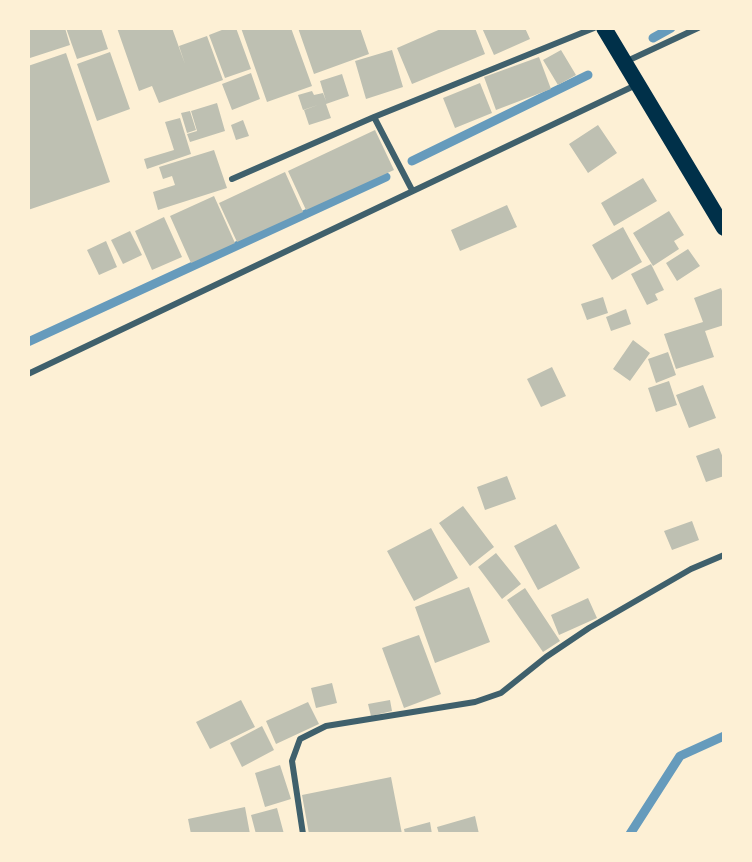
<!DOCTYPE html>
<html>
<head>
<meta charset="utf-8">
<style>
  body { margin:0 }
  #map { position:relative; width:752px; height:862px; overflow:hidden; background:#fdf0d5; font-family:"Sofia Sans Condensed",sans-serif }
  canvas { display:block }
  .frame { position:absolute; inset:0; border:30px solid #fdf0d5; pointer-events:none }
</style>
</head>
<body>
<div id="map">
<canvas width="752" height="862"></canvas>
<div class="frame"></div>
</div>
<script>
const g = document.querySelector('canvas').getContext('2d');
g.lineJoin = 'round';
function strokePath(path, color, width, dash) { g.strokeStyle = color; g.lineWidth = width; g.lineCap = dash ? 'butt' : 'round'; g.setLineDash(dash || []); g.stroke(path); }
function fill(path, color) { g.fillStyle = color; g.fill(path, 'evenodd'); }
const stream = new Path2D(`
  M 653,38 L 671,28
  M 412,161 L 588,75
  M 28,342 L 386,177
  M 630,834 L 680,756 L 724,736`);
const building = new Path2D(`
  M 28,28 L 65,28 L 70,45 L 30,58 Z
  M 66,28 L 101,28 L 108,49 L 77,59 Z
  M 117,28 L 172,28 L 185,64 L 179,46 L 207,36 L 223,80 L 159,103 L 152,86 L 139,91 Z
  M 227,28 L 236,28 L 251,69 L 225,78 L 209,35 Z
  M 241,28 L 291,28 L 312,86 L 267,102 Z
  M 298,28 L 360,28 L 369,54 L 314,74 Z
  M 443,28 L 475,28 L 485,54 L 412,84 L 397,48 Z
  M 482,28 L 525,28 L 530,39 L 494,55 Z
  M 392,50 L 403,87 L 366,99 L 355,61 Z
  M 561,50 L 576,75 L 558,85 L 543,60 Z
  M 110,52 L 130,109 L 97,121 L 77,64 Z
  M 66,53 L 110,182 L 28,210 L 28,66 Z
  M 539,57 L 551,89 L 496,110 L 484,77 Z
  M 251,73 L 260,99 L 232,110 L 222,84 Z
  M 342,74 L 349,96 L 326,104 L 331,118 L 309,125 L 304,110 L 318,105 L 303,110 L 298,95 L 312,91 L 314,95 L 323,93 L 326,101 L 320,81 Z
  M 480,83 L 492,113 L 455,128 L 443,98 Z
  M 217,103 L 225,131 L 190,142 L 187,134 L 197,131 L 191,111 Z
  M 190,111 L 196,130 L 187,133 L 181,113 Z
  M 180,118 L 191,154 L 147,169 L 144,159 L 174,150 L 165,122 Z
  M 243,120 L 249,136 L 236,140 L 231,125 Z
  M 598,125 L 617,153 L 588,173 L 569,144 Z
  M 375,130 L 394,170 L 306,210 L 288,171 Z
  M 214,150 L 227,188 L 158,210 L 153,192 L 175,185 L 172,176 L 163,179 L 159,167 Z
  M 285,172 L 303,212 L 237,242 L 219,203 Z
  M 643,178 L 657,201 L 614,226 L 601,203 Z
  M 214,196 L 235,243 L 191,263 L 170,216 Z
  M 507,205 L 517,227 L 460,251 L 451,230 Z
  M 669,211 L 684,235 L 674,241 L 679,249 L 653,266 L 633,233 Z
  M 164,217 L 182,257 L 152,270 L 135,231 Z
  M 623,227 L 642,262 L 612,280 L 592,245 Z
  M 130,231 L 142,255 L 123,264 L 111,240 Z
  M 106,241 L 117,267 L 99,275 L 87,250 Z
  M 688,249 L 700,266 L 677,281 L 666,263 Z
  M 651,264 L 664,290 L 655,294 L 658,300 L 647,305 L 631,274 Z
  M 721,288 L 724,296 L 724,325 L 705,331 L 714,357 L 676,369 L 664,334 L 703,322 L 694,298 Z
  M 603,297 L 608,313 L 587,320 L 581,304 Z
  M 626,309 L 631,324 L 611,331 L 606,317 Z
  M 633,340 L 650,353 L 630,381 L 613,369 Z
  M 668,352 L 676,375 L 656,383 L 648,359 Z
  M 552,367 L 566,396 L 541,407 L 527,379 Z
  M 669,381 L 677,405 L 656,412 L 648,388 Z
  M 703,385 L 716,418 L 689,428 L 676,395 Z
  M 719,448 L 724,460 L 724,476 L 706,482 L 696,456 Z
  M 507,476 L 516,499 L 485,510 L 477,487 Z
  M 463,506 L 494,547 L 470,566 L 439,523 Z
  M 692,521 L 699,540 L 672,550 L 664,531 Z
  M 556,524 L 580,568 L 538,590 L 514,546 Z
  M 431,528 L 458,578 L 414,601 L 387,551 Z
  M 496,553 L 521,584 L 502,599 L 478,567 Z
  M 469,587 L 490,642 L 435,663 L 415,607 Z
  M 525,588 L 560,641 L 543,652 L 507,600 Z
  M 588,598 L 597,618 L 559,635 L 551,615 Z
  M 419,635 L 441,694 L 404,708 L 382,648 Z
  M 332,683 L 337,703 L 316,708 L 311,688 Z
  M 241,700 L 255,727 L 210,749 L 196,722 Z
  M 390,700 L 392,711 L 371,716 L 368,704 Z
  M 308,702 L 319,724 L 276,744 L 266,721 Z
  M 262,726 L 274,750 L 242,767 L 230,743 Z
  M 280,765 L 291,799 L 265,807 L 255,773 Z
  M 391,777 L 402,834 L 309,834 L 302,795 Z
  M 245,807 L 250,834 L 191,834 L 188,819 Z
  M 277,808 L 284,834 L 256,834 L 251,815 Z
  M 475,816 L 479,834 L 439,834 L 437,827 Z
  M 430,822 L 432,834 L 405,834 L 404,829 Z`);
const minor = new Path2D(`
  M 625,62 L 698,28
  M 374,117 L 594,28
  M 232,179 L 374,117 L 412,190
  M 28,374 L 636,85
  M 303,834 L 292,761 L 300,739 L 326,726 L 475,702 L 501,693 L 546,657 L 589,628 L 691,569 L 724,555`);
const trunk = new Path2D(`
  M 604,28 L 724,228`);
strokePath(stream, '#669bbc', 9);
fill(building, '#bec0b2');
strokePath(minor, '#3f606c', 6);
strokePath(trunk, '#003049', 16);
</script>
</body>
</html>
